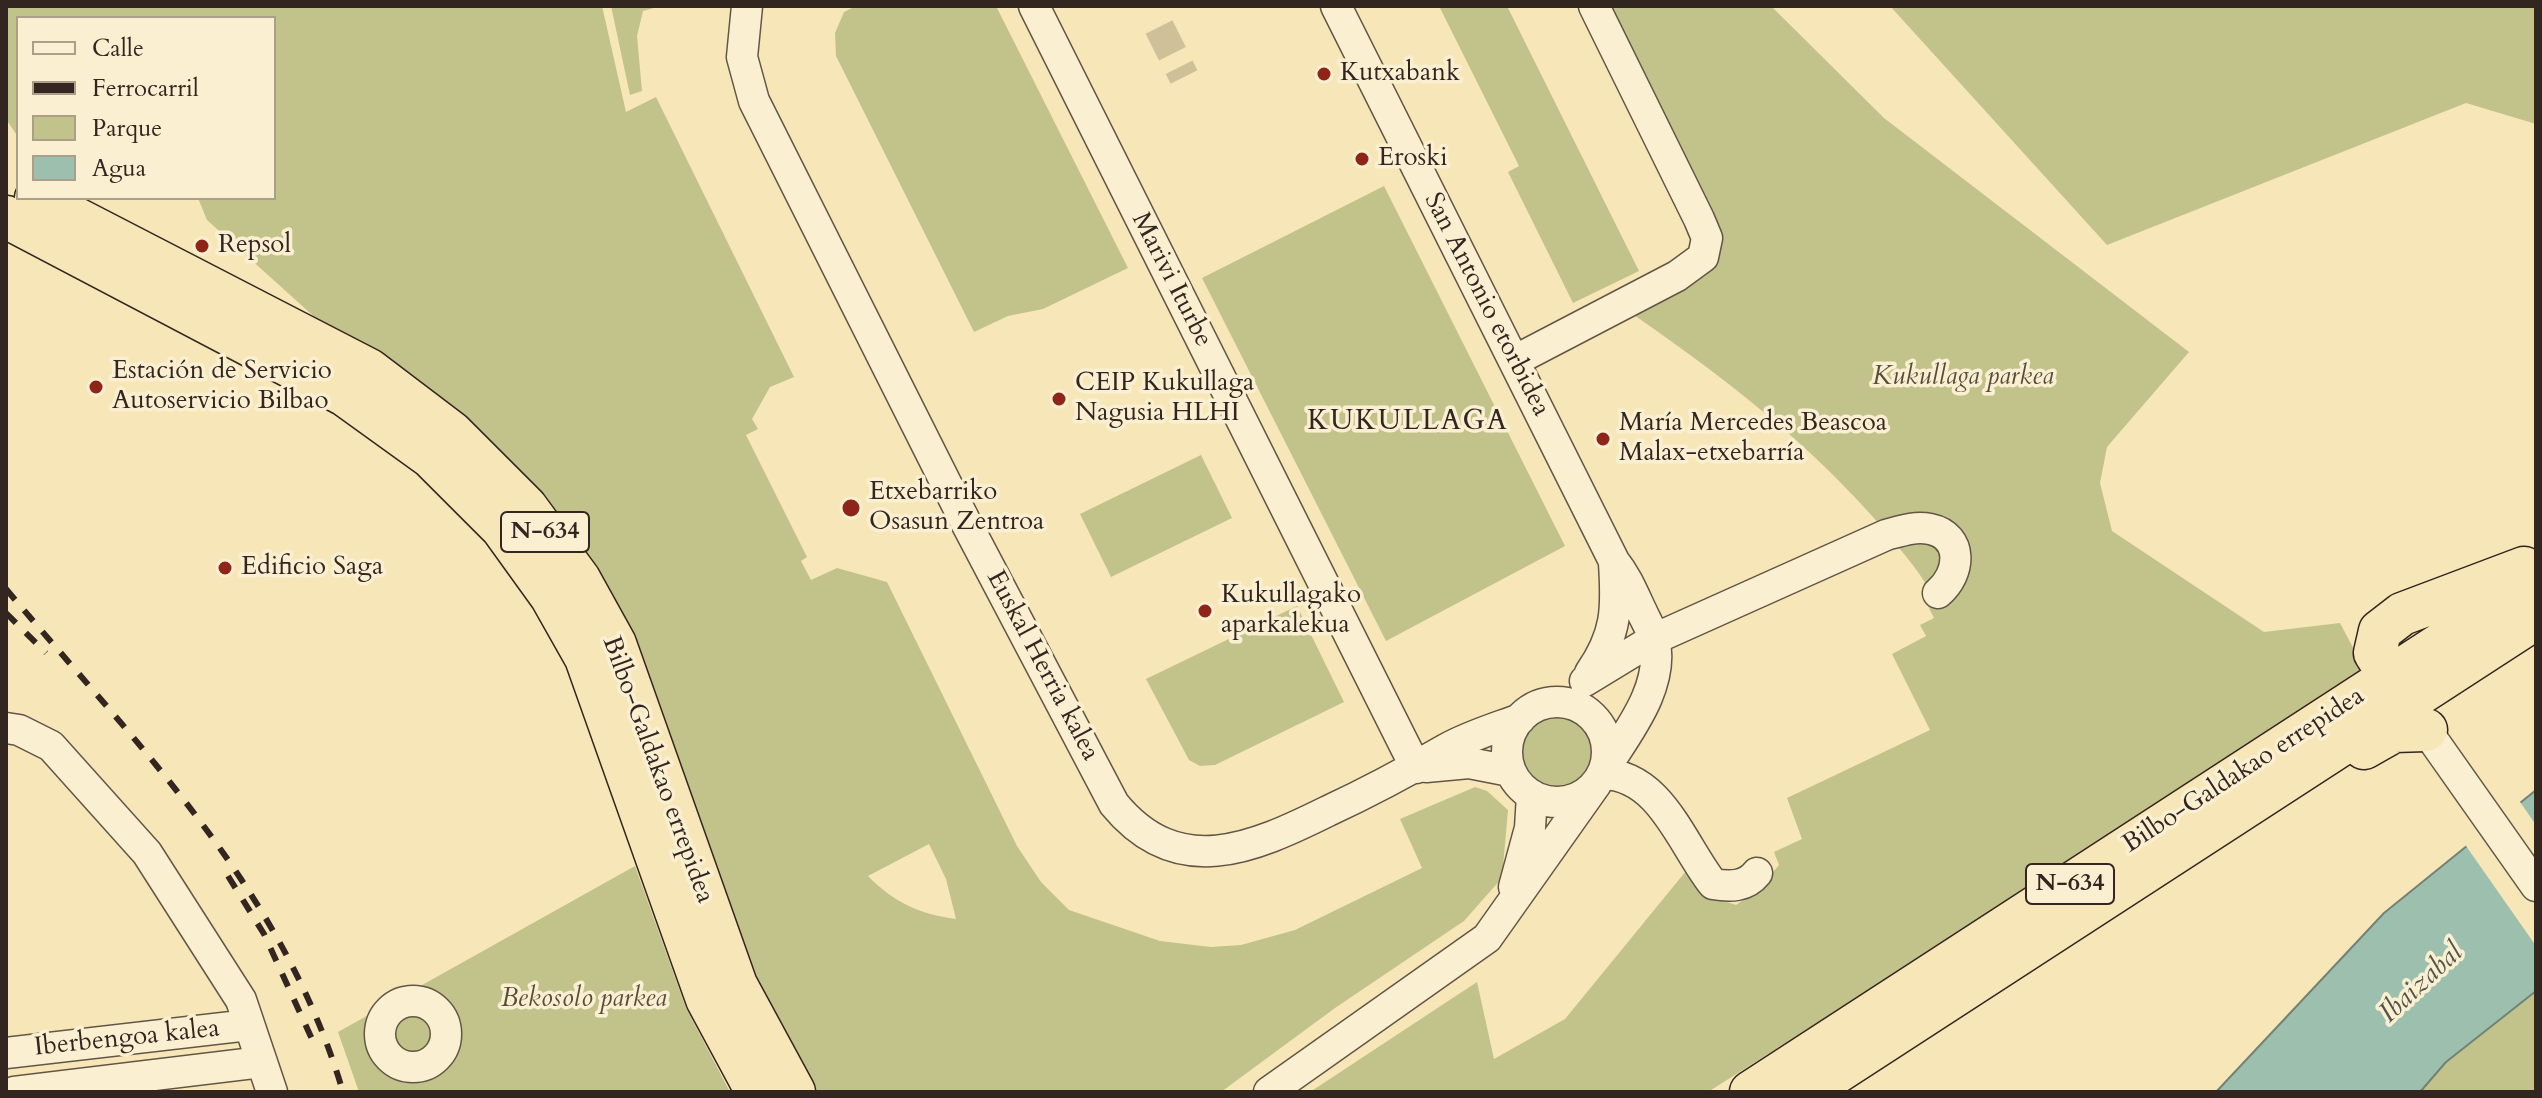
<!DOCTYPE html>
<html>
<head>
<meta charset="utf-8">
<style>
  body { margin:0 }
  #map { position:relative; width:2542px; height:1098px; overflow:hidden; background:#f7e6b8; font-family:Cardo,serif }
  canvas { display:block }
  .frame { position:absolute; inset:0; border:8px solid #332620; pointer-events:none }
  .legend { position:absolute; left:16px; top:16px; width:260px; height:184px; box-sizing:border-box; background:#faefd1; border:2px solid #aa9f8a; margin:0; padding:10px 14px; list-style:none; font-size:24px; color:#332620 }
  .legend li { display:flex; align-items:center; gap:16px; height:40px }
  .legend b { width:40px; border:2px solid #aa9f8a }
</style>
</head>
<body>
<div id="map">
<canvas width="2542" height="1098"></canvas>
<div class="frame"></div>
<ul class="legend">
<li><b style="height:10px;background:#faefd1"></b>Calle</li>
<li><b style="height:10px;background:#332620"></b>Ferrocarril</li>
<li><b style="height:22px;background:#c2c38b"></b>Parque</li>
<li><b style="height:22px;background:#9dc0ae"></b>Agua</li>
</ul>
</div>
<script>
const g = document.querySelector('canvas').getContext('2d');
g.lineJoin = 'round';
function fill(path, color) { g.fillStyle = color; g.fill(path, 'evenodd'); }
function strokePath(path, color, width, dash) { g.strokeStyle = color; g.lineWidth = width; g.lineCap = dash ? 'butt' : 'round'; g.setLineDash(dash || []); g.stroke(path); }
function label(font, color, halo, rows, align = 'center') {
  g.font = font + ' Cardo,serif'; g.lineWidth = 7; g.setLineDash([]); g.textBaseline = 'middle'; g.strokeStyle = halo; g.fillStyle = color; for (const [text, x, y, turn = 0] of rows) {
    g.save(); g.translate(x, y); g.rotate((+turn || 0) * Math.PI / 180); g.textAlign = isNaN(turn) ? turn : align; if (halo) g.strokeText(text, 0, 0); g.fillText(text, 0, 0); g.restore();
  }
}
const green = new Path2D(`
  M 6,6 L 602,6 L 626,112 L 656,97 L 794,377 L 770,387 L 752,419 L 758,429 L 746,435 L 807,557 L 801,561 L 811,580 L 837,568 L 887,582 L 1017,846 L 1041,882 L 1069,910 L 1160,941 L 1211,947 L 1241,945 L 1295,930 L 1422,868 L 1400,819 L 1475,787 L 1487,791 L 1508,810 L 1502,878 L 1464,921 L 1335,1008 L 1221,1092 L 813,1092 L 772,1021 L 691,810 L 330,331 L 207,220 L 198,198 L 274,198 L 274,18 L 18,18 L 18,137 L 6,119 ZM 929,844 L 946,879 L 956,919 C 919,914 895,903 868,876 Z
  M 611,6 L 661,6 L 643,11 L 637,36 L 642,91 L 630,95 Z
  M 856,6 L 996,6 L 1128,268 L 1043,309 L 1008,316 L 974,332 L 836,56 L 835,33 L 844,12 Z
  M 1439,6 L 1507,6 L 1639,271 L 1573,303 L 1508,172 L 1519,166 Z
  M 1594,6 L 1771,6 L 1884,118 L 2189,352 L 2107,447 L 2100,483 L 2112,531 L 2264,632 L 2340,623 L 2367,674 L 1708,1092 L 1310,1092 L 1477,982 L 1494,1059 L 1565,1019 L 1686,871 L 1703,894 L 1736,905 L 1761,887 L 1779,865 L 1774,852 L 1802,839 L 1787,798 L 1930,730 L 1892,654 L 1926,636 L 1920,625 L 1934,618 L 1928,606 L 1935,601 C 1923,575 1904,554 1886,532 C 1810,442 1717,372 1621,306 L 1702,257 Z
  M 1890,6 L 2536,6 L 2536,124 L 2466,103 L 2107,245 Z
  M 1384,186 L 1565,546 L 1386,641 L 1202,278 Z
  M 1201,455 L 1232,518 L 1111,577 L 1080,514 Z
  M 1297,606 L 1344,702 L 1215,765 L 1200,766 L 1189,760 L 1146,679 Z
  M1515 752a40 40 0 1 1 80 0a40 40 0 1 1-80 0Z
  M 635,866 L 686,1008 L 730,1092 L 359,1092 L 338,1032 Z
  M 2536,991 L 2536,1092 L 2420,1092 L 2446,1062 Z`);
const water = new Path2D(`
  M 2536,790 L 2536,991 L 2446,1062 L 2420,1092 L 2216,1092 L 2384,913 Z`);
const pier = new Path2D(`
  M 2518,799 L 2536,825 L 2536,946 L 2464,843 Z`);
const minorTunnel = new Path2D(`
  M 1159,27 L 1184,77`);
const minor = new Path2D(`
  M 747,6 L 742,57 L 754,101 L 963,517 L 1114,804 C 1178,882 1253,848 1328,811 C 1369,792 1408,771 1446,749 C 1469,736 1496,728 1520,719
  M 1034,6 L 1416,768
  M 1336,6 L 1614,561 C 1626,576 1633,593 1641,610 C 1645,619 1651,629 1654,638 C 1666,685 1628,732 1605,768
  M 1514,361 L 1677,276 L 1703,257 L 1707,238 L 1699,219 L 1594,6
  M 1590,673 C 1617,634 1617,609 1614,563
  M 1585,681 L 1654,639 L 1886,535 C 1901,531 1914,526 1930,529 C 1964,536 1961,574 1938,593
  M1507 752a50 50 0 1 1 100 0a50 50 0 1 1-100 0Z
  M 6,728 L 19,730 L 51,746 L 147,853 L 241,1000 L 272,1092
  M 2426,730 L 2536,886
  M 1426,767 L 1469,763 L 1510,771
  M 1603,774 C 1661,775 1682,845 1713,884 C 1730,887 1746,887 1757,873
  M 1514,887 L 1530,828 L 1532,795
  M380 1034a33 33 0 1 1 66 0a33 33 0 1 1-66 0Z
  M 6,1053 L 249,1025
  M 14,1092 L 262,1062
  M 1269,1092 L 1487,938 L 1596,784`);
const highway = new Path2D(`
  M 36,198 L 369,370 L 452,433 L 526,507 L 579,579 L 615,644 L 736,985 L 794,1092
  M 6,217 L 345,395 L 431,457 L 502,528 L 551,596 L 586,658 L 707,999 L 757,1092
  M 2405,700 L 2375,653 L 2380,631 L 2402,614 L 2524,568
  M 2364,748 L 2394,731 L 2426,730
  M 1751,1092 L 2536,582
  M 1806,1092 L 2536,618`);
const rail = new Path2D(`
  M 6,589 C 139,747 283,889 343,1092
  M 6,613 L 46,653
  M 228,876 L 264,934 L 317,1050`);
const markers = [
  [1324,74,8,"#8f2418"],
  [1362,159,8,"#8f2418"],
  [202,246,8,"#8f2418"],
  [96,387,8,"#8f2418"],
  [1059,399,8,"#8f2418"],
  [1603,439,8,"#8f2418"],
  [851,508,10,"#8f2418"],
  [225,568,8,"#8f2418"],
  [1205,611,8,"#8f2418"]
];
const shields = [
  [545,532,88],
  [2070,884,88]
];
const shieldNames = [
  ["N-634",545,532],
  ["N-634",2070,884]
];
const poiNames = [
  ["Kutxabank",1340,74],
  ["Eroski",1378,159],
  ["Repsol",218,246],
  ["Estación de Servicio",112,372],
  ["Autoservicio Bilbao",112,402],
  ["CEIP Kukullaga",1075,384],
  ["Nagusia HLHI",1075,414],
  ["María Mercedes Beascoa",1619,424],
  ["Malax-etxebarría",1619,454],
  ["Etxebarriko",869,493],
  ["Osasun Zentroa",869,523],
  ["Edificio Saga",241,568],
  ["Kukullagako",1221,596],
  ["aparkalekua",1221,626]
];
const streetNames = [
  ["Marivi Iturbe",1171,280,63],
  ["San Antonio etorbidea",1486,305,63],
  ["Euskal Herria kalea",1042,666,62],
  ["Bilbo-Galdakao errepidea",657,770,70],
  ["Bilbo-Galdakao errepidea",2244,771,-33],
  ["Iberbengoa kalea",127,1039,-6]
];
const parkNames = [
  ["Kukullaga parkea",1963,378],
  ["Bekosolo parkea",584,1000]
];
const neighbourhoodNames = [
  ["KUKULLAGA",1408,423]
];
const waterNames = [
  ["Ibaizabal",2422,984,-43]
];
fill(green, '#c2c38b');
fill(water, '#9dc0ae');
strokePath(water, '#738275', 2);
fill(pier, '#f7e6b8');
strokePath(minorTunnel, '#d0c09a', 30, [30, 15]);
strokePath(minor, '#645646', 33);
strokePath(highway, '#332620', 45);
strokePath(minor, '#faefd1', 30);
strokePath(highway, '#f7e6b8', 42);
strokePath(rail, '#332620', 6, [14, 14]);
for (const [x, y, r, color] of markers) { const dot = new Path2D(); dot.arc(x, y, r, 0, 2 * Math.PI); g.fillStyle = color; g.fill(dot); strokePath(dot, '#faefd1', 3); }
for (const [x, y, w] of shields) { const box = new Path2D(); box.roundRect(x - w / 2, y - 20, w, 40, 6); g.fillStyle = '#faefd1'; g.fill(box); strokePath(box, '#332620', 2); }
label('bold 24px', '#332620', null, shieldNames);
label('26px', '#332620', '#faefd1', poiNames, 'left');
label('26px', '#332620', '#faefd1', streetNames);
label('italic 26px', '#574d3b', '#faefd1', parkNames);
g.letterSpacing = '2px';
label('28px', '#332620', '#faefd1', neighbourhoodNames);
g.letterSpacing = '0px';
label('italic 28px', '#53544b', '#faefd1', waterNames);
</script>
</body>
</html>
